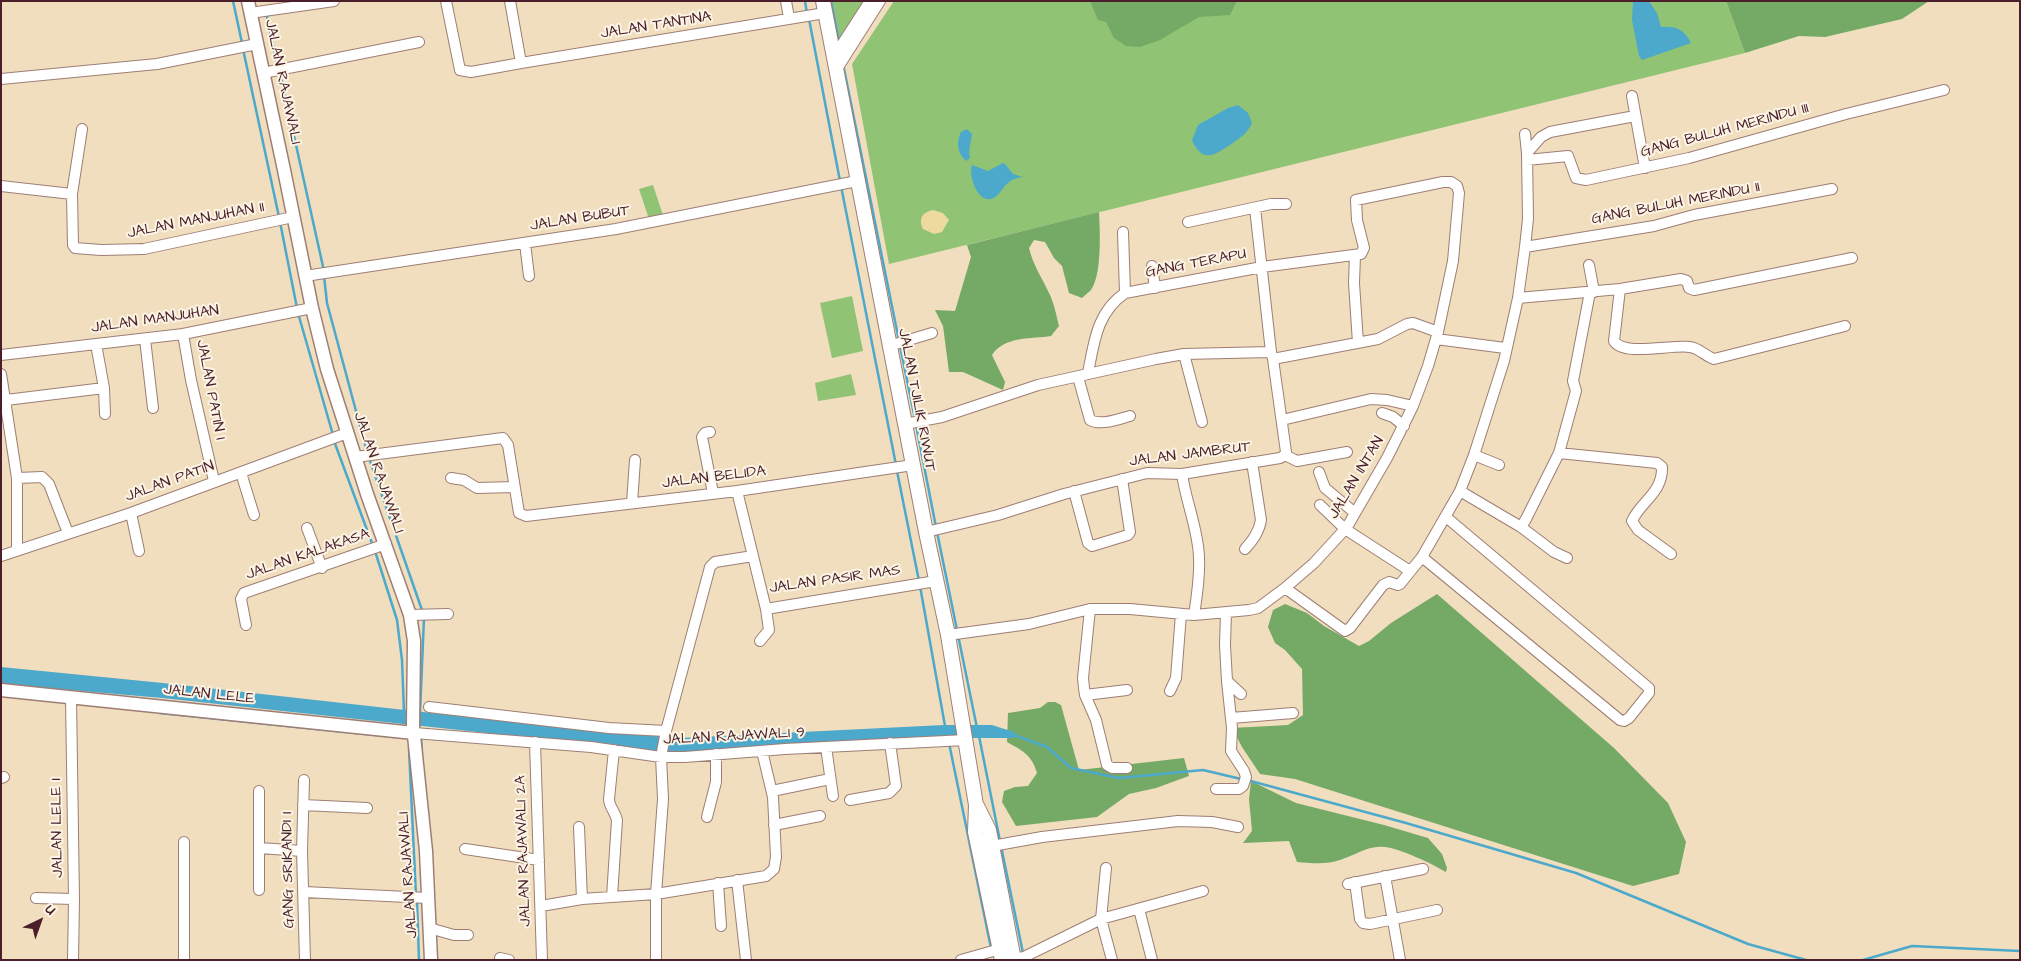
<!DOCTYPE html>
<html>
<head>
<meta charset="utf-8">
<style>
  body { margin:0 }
  #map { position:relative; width:2021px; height:961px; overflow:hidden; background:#f1debe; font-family:"Architects Daughter",sans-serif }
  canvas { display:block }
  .frame { position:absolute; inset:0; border:2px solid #4a1f2b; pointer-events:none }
  .north { position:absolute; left:15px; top:896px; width:50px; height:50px; -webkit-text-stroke:4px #fcf5e5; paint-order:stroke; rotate:42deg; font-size:14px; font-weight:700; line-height:20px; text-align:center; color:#4a1f2b }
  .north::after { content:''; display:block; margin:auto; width:18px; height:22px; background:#4a1f2b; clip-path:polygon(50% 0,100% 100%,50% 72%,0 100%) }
</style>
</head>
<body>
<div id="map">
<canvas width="2021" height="961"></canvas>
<div class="frame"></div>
<div class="north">U</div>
</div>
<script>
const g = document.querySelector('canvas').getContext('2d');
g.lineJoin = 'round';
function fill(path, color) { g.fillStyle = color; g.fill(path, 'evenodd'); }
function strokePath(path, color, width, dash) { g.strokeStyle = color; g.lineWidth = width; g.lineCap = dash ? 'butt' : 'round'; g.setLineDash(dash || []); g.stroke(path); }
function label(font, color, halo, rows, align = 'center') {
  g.font = font + ' "Architects Daughter",sans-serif'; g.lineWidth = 4; g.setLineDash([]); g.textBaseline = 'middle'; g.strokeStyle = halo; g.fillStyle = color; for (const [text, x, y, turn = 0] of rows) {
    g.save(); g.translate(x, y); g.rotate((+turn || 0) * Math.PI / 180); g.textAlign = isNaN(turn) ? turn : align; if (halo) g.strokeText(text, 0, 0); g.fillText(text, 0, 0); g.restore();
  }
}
const green = new Path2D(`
  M 824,1 L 876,1 L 836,63 Z
  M 894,1 L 1726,1 L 1745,53 L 889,264 L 852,64 Z
  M 653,185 L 663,215 L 649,219 L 639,189 Z
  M 852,296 L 863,351 L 832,358 L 820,303 Z
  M 851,374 L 856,395 L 818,401 L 815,383 Z`);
const forest = new Path2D(`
  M 1090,1 L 1237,1 L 1230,15 L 1199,17 L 1160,40 L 1140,47 L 1126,46 L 1114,38 L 1106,22 L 1098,20 Z
  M 1726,1 L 1929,1 L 1902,19 L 1825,37 L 1799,36 L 1745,53 Z
  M 1099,212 C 1100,231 1102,275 1091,290 C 1088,293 1085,295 1082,298 L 1069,293 L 1062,266 L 1054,258 L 1045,242 L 1034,240 L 1029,248 C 1033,265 1041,276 1048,291 C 1054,302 1056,314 1059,326 L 1051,336 C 1032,339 1004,336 992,355 L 1005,382 L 1003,390 L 963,372 L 949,372 L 943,326 L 935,310 L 955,311 L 971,257 L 967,245 Z
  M 1437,594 L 1614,748 L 1668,803 L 1686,842 L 1679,874 L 1633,886 L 1295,779 L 1260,774 L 1242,747 L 1232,728 L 1288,725 L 1303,715 L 1302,669 L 1285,650 L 1275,643 L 1268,627 L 1273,610 L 1285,604 L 1307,613 L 1324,626 L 1359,646 L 1369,641 L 1391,623 Z
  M 1048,702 L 1055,702 L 1061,705 L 1079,770 L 1184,758 L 1189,776 L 1156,788 L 1129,794 L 1097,817 L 1016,826 L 1002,802 L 1004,791 L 1015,787 L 1028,786 L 1037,773 C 1032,755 1023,751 1007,742 L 1008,713 L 1040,708 Z
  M 1251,781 L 1296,803 L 1384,825 L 1428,838 L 1442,854 L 1447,868 L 1446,872 C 1432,864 1400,848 1384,847 C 1368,845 1354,856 1340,860 C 1326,865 1311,863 1297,862 L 1289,841 L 1243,843 L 1252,831 L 1249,799 Z`);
const sand = new Path2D(`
  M 933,210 L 943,213 L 949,220 L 942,232 L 934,234 L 923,229 C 918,219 922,212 933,210 Z`);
const water = new Path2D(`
  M 1633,1 L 1649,1 L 1657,13 L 1661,27 C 1676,26 1684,29 1691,43 L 1642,60 L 1639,56 L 1632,20 Z
  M 1238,105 L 1248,113 L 1252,123 C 1247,134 1242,136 1233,143 C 1217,153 1203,166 1192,140 L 1198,125 L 1228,108 Z
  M 967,129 L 972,134 C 971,143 968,150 970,158 L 966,161 C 957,153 956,142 961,132 Z
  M 1003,163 L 1005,164 L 1013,174 L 1023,177 C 1002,179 1003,196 991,199 C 977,202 968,175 972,165 L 988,171 Z
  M 1,667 L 163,683 L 584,730 L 680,738 L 944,725 L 992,725 L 1014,732 L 1017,736 L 1013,738 L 945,738 L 682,754 L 162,698 L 1,684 Z`);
const stream = new Path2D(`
  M 233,1 L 242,43
  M 805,1 L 807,14
  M 831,1 L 839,42
  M 266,12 L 278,68
  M 809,19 L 840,181
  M 243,49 L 279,217
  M 843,64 L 899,341
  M 280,73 L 324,271
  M 841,186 L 896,465
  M 280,222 L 297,308
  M 324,276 L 327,303 L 367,452
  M 298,313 L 333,435
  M 900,346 L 915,419
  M 916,425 L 936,527
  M 334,441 L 373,546
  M 369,458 L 423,613
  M 897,471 L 919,581
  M 937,532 L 957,630
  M 375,551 L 397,620 L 402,660 L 404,712
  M 920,586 L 945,726
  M 958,635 L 977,728
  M 160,713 L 395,737
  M 420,713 L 424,618
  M 1014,735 L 1047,747 L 1071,768 L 1119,778 L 1203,770 L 1241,779
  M 421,736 L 422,753
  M 979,736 L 1000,841
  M 949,743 L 991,948
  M 409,749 L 416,896
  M 1247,780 L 1406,823 L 1576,873 L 1748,944 L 1806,960
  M 1001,846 L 1023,953
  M 417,901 L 419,960
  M 1863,960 L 1912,946 L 2020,951`);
const minor = new Path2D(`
  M 446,1 L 460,70 L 471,72 L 521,63
  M 510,1 L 521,63 L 825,13
  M 786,1 L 789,18
  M 250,13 L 334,1
  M 832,52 L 839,49 L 870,1
  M 835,72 L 880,1
  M 263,73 L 419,42
  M 1,79 L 157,64 L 257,44
  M 1632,96 L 1645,168
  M 82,129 L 72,194 L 73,245 L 75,248 L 101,250 L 144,249 L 293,217
  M 1525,134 L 1527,153
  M 1527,160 L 1568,156 L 1576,178 L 1586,180 L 1689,158 L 1846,114 L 1944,90
  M 1,186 L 72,194
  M 1255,208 L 1271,352
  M 1188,222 L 1271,204 L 1286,204
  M 1123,232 L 1125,293
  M 525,243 L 529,276
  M 1525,247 L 1654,226 L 1694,215 L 1832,189
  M 1355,255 L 1354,283 L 1358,343
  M 1589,265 L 1594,292
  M 1152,266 L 1155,288
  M 305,276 L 616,229 L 857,181
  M 1620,289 L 1614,341 C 1624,357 1672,344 1690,347 C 1699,348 1705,356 1714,359 L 1845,326
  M 1518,298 L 1620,289 L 1681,279 L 1687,281 L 1689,288 L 1694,290 L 1852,258
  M 183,334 L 191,380 L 214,481
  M 145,339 L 153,408
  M 1436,339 L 1505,348
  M 96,344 L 104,388 L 105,414
  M 889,346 L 932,333
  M 1184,354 L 1202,422
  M 1,355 L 183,334 L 312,308
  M 1273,359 L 1378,339 L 1407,324 L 1413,323 L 1438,332
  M 1,374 L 17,478 L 17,551
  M 1078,377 L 1090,420 C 1101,426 1119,419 1130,416
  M 6,400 L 104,388
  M 1382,413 L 1393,417 L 1404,426
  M 1282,420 L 1371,399 L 1387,400 L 1413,406
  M 905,424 L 942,417 L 1038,385 L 1156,359 L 1184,354 L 1271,352 L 1273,359 L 1286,452 L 1285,455 L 1280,458 L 1182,474 L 1147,473 L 1064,494 L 998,515 L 926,532
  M 710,432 L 705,433 L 702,437 L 713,493
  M 1559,453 L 1657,463 L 1662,467 C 1663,493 1640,502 1632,521 L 1638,530 L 1671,554
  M 1285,455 L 1297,461 L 1347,452
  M 1474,455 L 1499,465
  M 355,457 L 503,438 L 508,445 L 519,513 L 526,516 L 737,491 L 913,465
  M 1319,472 L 1325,488 L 1355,513
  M 241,473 L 254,515
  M 1182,474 C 1186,502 1198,529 1199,557 C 1200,576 1197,596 1194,615
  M 17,478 L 42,477 L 49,484 L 68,533
  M 451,478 L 464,480 L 477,488 L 514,487
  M 737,491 L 766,609 L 936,581
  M 1074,491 L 1088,543 L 1092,546 L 1128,535 L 1130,532 L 1122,479
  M 1460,491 L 1521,527 L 1526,519 L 1559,453 L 1576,391 L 1573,381 L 1590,292
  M 632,503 L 635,460
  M 1320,505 L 1345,529 L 1410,571
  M 131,513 L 139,551
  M 1521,527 L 1554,552 L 1567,558
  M 307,528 L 322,568
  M 1245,549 C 1253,540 1259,532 1261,520 L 1252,462
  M 1,556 L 131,513 L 347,433
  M 1422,557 L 1620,720 L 1624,721 L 1629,718 L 1649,693 L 1649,688 L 1446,517
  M 1285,588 L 1345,631 L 1350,628 L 1383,585 L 1389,582 L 1398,585 L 1400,584 L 1422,557 L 1460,491 L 1474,455 L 1504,361 L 1518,298 L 1525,247 L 1528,219 L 1527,153 L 1541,137 L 1550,132 L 1635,116
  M 1090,609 L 1083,678 L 1084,688 L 1085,695 L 1096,720 L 1107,765 L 1112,768 L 1127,768
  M 1226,613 L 1225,645 L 1227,681 L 1241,694
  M 410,615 L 448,614
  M 246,625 L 241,599 L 244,593 L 386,544
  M 948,635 L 1029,624 L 1090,609 L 1130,609 L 1194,615 L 1249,610 L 1258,608 L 1285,588 L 1314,563 L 1347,527 L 1387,458 L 1413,406 L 1428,366 L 1438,332 L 1453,261 L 1459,193 L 1457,186 L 1451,182 L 1443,182 L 1356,200 L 1357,220 L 1364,248 L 1361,254 L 1262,267 L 1125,293 C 1097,312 1094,342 1088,373
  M 760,641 L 769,630 L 766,609
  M 1170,691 L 1176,678 L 1181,614
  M 1085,695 L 1127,690
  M 71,697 L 74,899 L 73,960
  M 429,707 L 609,728 L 666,731
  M 1231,718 L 1293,713
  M 414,733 L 591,747 L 661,757 L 685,757 L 785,749 L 966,740
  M 535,742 L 542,960
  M 826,747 L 833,796
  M 1,778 L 4,777
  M 304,780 L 302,851 L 305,960
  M 1216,789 L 1239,789 L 1243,786 L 1246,777 L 1244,771 L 1231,751 L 1232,728 L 1227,681
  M 259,791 L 259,890
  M 772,791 L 830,779
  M 850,800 L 889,793 L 896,786 L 890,743
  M 303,805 L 367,808
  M 707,817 L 716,782 L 716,754
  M 774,825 L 820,816
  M 579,827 L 582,899
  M 992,846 L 1042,837 L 1178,821 L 1212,822 L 1238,827
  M 260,848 L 302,851
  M 465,849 L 539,860
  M 1106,868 L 1101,919 L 1112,960
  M 1385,876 L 1400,960
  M 737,880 L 746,960
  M 1355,882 L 1360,919 L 1363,923 L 1370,924 L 1437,910
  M 718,883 L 721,926
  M 1348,884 L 1423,869
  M 304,892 L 428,898
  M 612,897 L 617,820 C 615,811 609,807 609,799 L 614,750
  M 36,898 L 74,899
  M 541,906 L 582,899 L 656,894 L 766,876 L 774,869 L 776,857 L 773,797 L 762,751
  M 1139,909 L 1152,960
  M 429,928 L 454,935 L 468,935
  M 500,958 L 509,960
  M 1014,959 L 1024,957 L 1101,919 L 1203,891
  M 184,960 L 184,842
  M 656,960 L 656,894 L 663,799 L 661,757 L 666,731 L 710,567 L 715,562 L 753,556
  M 961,960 L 1000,949`);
const major = new Path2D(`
  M 248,1 L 284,170 L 312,308 L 327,369 L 367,494 L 410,615 L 414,641 L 413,726 L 426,851 L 431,960
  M 1,690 L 414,733`);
const highway = new Path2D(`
  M 823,1 L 926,532 L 948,635 L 976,805 L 975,832 L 1002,960
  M 977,806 L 989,830 L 1014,960`);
const streetNames = [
  ["JALAN TANTINA",656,26,-9],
  ["JALAN RAJAWALI",282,82,78],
  ["GANG BULUH MERINDU III",1725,131,-15],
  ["GANG BULUH MERINDU II",1676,204,-11],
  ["JALAN BUBUT",580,219,-9],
  ["JALAN MANJUHAN II",196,221,-11],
  ["GANG TERAPU",1196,264,-11],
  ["JALAN MANJUHAN",155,320,-8],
  ["JALAN PATIN I",210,390,79],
  ["JALAN TJILIK RIWUT",916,400,79],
  ["JALAN JAMBRUT",1190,455,-7],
  ["JALAN RAJAWALI",378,473,71],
  ["JALAN BELIDA",714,478,-7],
  ["JALAN INTAN",1357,478,-59],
  ["JALAN PATIN",170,482,-20],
  ["JALAN KALAKASA",308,555,-19],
  ["JALAN PASIR MAS",835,580,-8],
  ["JALAN LELE",209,695,6],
  ["JALAN RAJAWALI 9",734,737,-3],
  ["JALAN LELE I",58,828,-91],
  ["JALAN RAJAWALI 2A",524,851,-92],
  ["GANG SRIKANDI I",289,870,-91],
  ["JALAN RAJAWALI",409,875,-94]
];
fill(green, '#90c374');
fill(forest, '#74a966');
fill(sand, '#eeda9e');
fill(water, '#4da9cb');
strokePath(stream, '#4da9cb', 2.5);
strokePath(minor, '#9e7e74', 12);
strokePath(major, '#9e7e74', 15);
strokePath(highway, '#9e7e74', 16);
strokePath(minor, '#fff', 10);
strokePath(major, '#fff', 12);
strokePath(highway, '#fff', 14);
label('15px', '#4a1f2b', '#fcf5e5', streetNames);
</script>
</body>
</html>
